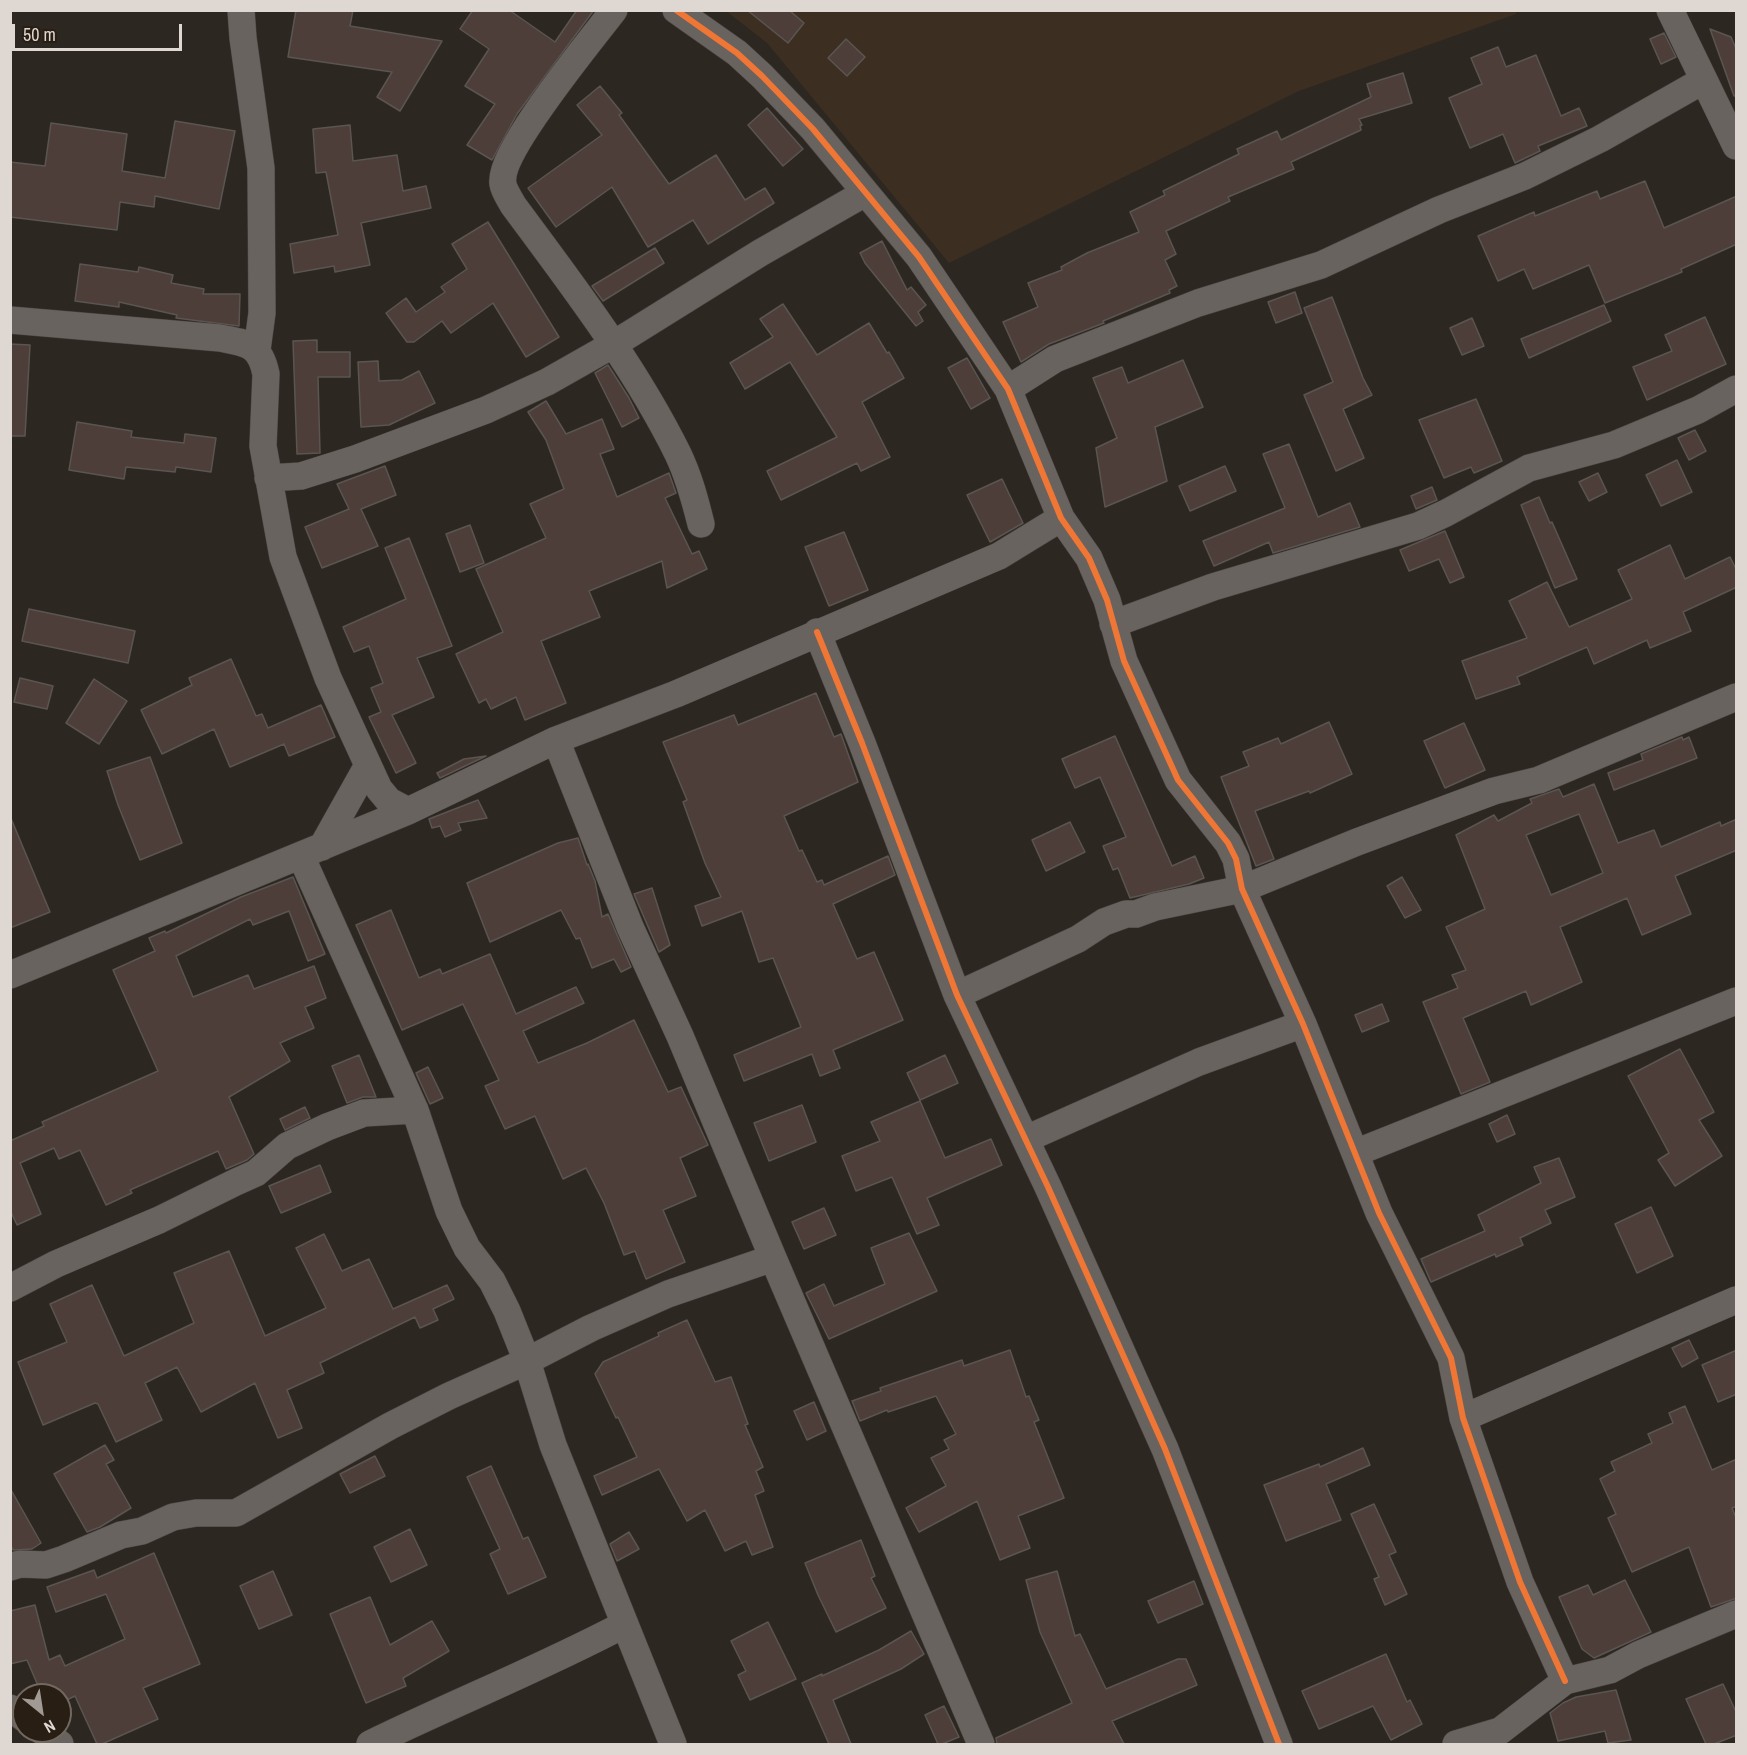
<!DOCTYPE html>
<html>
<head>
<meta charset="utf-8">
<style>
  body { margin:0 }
  #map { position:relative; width:1747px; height:1755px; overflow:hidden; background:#2d2722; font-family:"Archivo Narrow",sans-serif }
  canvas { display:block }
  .frame { position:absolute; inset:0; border:12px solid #dfd8d2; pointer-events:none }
  .north { position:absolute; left:12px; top:1683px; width:60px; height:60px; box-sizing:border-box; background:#281e14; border:2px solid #716860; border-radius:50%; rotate:150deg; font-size:16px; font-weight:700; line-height:24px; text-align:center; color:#dfd8d2 }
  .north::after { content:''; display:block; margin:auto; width:21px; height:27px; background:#a19a94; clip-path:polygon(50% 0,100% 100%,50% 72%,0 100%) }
  .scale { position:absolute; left:12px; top:24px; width:170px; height:27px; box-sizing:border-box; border:3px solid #dfd8d2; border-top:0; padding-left:8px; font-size:18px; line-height:21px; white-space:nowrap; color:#dfd8d2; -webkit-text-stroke:4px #281e14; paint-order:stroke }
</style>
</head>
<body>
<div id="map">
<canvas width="1747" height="1755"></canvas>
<div class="frame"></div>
<div class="north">N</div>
<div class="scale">50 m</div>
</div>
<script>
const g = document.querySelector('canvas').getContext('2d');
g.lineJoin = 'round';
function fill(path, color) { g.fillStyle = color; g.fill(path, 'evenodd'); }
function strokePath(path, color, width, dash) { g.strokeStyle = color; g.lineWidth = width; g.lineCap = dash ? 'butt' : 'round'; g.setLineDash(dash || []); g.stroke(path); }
const built = new Path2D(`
  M 1515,10 L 1516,14 L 1299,91 L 949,263 L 767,43 L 726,11 Z`);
const building = new Path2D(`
  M 296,10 L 353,10 L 350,26 L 442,41 L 400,111 L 377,97 L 392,72 L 288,57 Z
  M 473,10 L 509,10 L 555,42 L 577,10 L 594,10 L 517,114 L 492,160 L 467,145 L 495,104 L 465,86 L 489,49 L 460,29 Z
  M 747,10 L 789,10 L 804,23 L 788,43 Z
  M 1710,29 L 1731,37 L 1737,51 L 1737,96 L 1734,96 Z
  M 1664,33 L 1676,57 L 1661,64 L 1650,39 Z
  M 846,39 L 865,57 L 847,76 L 828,58 Z
  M 1498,47 L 1506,67 L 1536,55 L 1561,116 L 1579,108 L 1587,126 L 1538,146 L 1540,151 L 1515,163 L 1503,134 L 1470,148 L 1449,98 L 1482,84 L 1471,58 Z
  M 1403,73 L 1412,103 L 1359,119 L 1362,125 L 1360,126 L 1361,130 L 1291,162 L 1294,169 L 1228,197 L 1230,201 L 1166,231 L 1176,254 L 1165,260 L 1177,286 L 1169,290 L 1170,293 L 1103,321 L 1104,323 L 1049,344 L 1021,362 L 1003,322 L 1038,307 L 1028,283 L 1062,270 L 1061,267 L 1087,253 L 1139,232 L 1130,212 L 1165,195 L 1163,191 L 1239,154 L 1237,149 L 1277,131 L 1281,140 L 1371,97 L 1367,84 Z
  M 600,86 L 622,113 L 619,115 L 669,184 L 716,155 L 745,200 L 765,188 L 774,203 L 708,244 L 693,220 L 648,247 L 612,187 L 556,227 L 528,188 L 602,135 L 577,105 Z
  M 767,108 L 803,149 L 783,166 L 748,125 Z
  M 175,121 L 235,131 L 219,209 L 155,196 L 154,207 L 120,202 L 117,230 L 10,217 L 10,162 L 45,166 L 51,123 L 127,134 L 122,171 L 165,178 Z
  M 350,125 L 353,161 L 397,155 L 403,191 L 426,186 L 431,208 L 361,223 L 370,265 L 335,272 L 334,266 L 294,273 L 290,244 L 338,235 L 326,172 L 316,173 L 313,129 Z
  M 1645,181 L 1664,228 L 1737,196 L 1737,244 L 1681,269 L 1682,272 L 1605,303 L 1589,265 L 1533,289 L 1524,269 L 1498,281 L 1478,236 L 1534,212 L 1535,216 L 1597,191 L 1600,199 Z
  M 488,222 L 559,337 L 526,357 L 493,303 L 451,333 L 442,321 L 414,342 L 407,342 L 386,313 L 406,298 L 416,312 L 445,292 L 441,287 L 467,269 L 452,244 Z
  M 882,241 L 907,290 L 911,287 L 926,305 L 918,312 L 923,321 L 916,326 L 865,263 L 860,253 Z
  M 655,248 L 664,263 L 603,301 L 592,286 Z
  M 80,264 L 138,272 L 139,267 L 173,275 L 171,283 L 204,289 L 203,294 L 240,294 L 239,326 L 176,318 L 177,315 L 119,302 L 119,307 L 75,301 Z
  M 1295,292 L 1302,313 L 1276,323 L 1268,302 Z
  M 1332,297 L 1363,378 L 1372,395 L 1343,409 L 1364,458 L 1336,471 L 1304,395 L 1333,382 L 1304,308 Z
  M 783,304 L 817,355 L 869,323 L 887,353 L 889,352 L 904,378 L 862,402 L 890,457 L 861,471 L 857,463 L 781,500 L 767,471 L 837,437 L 790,362 L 745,389 L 730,363 L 773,337 L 760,319 Z
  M 1604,305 L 1611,321 L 1529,358 L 1521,339 Z
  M 1705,317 L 1726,364 L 1647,400 L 1633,367 L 1672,351 L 1665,335 Z
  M 1472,318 L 1484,346 L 1462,355 L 1450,328 Z
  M 317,340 L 317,352 L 350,352 L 350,377 L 318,377 L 320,453 L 297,454 L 293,341 Z
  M 10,344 L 30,345 L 25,436 L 10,436 Z
  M 967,358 L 990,398 L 971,409 L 948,368 Z
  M 1183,360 L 1203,407 L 1155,427 L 1167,481 L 1105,507 L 1096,448 L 1117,438 L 1093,378 L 1122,367 L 1128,383 Z
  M 378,361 L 379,381 L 402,380 L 419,371 L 435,403 L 389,425 L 361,427 L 358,362 Z
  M 608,365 L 629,398 L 639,418 L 622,427 L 595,373 Z
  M 1476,399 L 1502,461 L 1474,473 L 1471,467 L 1444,478 L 1419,420 Z
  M 546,401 L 566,434 L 602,419 L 614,449 L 600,454 L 617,497 L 669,473 L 676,493 L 665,498 L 692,554 L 699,551 L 707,569 L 667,588 L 662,561 L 589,591 L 600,617 L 541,641 L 566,703 L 525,720 L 516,697 L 491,709 L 486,699 L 479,703 L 456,654 L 503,632 L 476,569 L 546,538 L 530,504 L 564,489 L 546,440 L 528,412 Z
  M 77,422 L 132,431 L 131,437 L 184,443 L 185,434 L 216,438 L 211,472 L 176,467 L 175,472 L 126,467 L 124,479 L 69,470 Z
  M 1695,430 L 1706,451 L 1689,460 L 1678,438 Z
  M 1289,444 L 1318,517 L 1350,503 L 1360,527 L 1273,553 L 1269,542 L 1214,566 L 1203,541 L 1285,508 L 1263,454 Z
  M 1677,460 L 1692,492 L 1661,506 L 1646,475 Z
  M 385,466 L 396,495 L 361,509 L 378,546 L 322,568 L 305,527 L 349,509 L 337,484 Z
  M 1225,466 L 1236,491 L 1190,511 L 1179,486 Z
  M 1598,473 L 1607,492 L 1589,501 L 1579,482 Z
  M 1002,479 L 1023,523 L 990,542 L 967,495 Z
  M 1432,487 L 1437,500 L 1416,509 L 1411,496 Z
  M 1539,497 L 1550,523 L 1552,522 L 1577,579 L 1555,588 L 1521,505 Z
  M 470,525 L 484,563 L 460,572 L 446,534 Z
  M 1445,531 L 1464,577 L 1450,583 L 1439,559 L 1409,571 L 1400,550 Z
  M 844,532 L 868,590 L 829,606 L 805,547 Z
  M 409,538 L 452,646 L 417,658 L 434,697 L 392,715 L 416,763 L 396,773 L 369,717 L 381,712 L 371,688 L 383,683 L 369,646 L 354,652 L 343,627 L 406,599 L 385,548 Z
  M 1670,545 L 1685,579 L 1730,557 L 1737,571 L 1737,587 L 1683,612 L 1691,631 L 1650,648 L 1647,640 L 1594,664 L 1587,647 L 1517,677 L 1520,684 L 1476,699 L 1462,661 L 1527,638 L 1509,601 L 1547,582 L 1569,627 L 1632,599 L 1618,570 Z
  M 29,609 L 135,631 L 128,663 L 22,641 Z
  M 231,659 L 256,716 L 262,714 L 268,728 L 321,705 L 335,737 L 289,756 L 284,744 L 230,767 L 214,729 L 162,754 L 141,710 L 192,685 L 189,678 Z
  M 20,678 L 53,686 L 47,709 L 14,702 Z
  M 94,679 L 127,701 L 99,744 L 66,723 Z
  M 816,693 L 834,737 L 841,734 L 858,782 L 784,816 L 799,851 L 802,850 L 817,882 L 822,880 L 824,885 L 888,856 L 895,875 L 833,904 L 857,959 L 874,952 L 903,1020 L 833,1050 L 840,1068 L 820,1076 L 812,1054 L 744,1081 L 734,1055 L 801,1027 L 773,958 L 759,962 L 742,911 L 702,926 L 695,906 L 721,897 L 705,863 L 683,802 L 687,800 L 663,742 L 734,715 L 738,725 Z
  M 1329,722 L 1352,774 L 1310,793 L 1309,791 L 1255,811 L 1274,859 L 1256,866 L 1221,777 L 1249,766 L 1243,752 L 1278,738 L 1281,744 Z
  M 1464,723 L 1485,770 L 1445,788 L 1424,741 Z
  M 1115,736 L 1172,866 L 1195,856 L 1204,878 L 1189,884 L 1130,898 L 1118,868 L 1113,870 L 1103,846 L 1126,837 L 1100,777 L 1075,788 L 1062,759 Z
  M 1682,737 L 1683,740 L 1689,737 L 1697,758 L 1614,790 L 1608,773 L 1643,760 L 1641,754 Z
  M 486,756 L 440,778 L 437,773 L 464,759 Z
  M 150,757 L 182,843 L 140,860 L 118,805 L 107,771 Z
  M 1594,784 L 1618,843 L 1654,830 L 1661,847 L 1720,822 L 1721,826 L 1737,819 L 1737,850 L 1675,876 L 1691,914 L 1642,935 L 1627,898 L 1560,927 L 1582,982 L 1531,1005 L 1526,991 L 1463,1018 L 1490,1082 L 1461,1094 L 1423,1002 L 1458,988 L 1452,975 L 1466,970 L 1446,927 L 1485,909 L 1456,835 L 1494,815 L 1498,821 L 1532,803 L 1530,799 L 1536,797 L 1559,789 L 1563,797 ZM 1579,814 L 1603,873 L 1551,895 L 1526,835 Z
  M 478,800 L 487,818 L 458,823 L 461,830 L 445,837 L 440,826 L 432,828 L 429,819 Z
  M 10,816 L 50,912 L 10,928 Z
  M 1070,822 L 1085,852 L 1046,871 L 1032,840 Z
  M 578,838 L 587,865 L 588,864 L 595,881 L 602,917 L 608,914 L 631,967 L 621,972 L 614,959 L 592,968 L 580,938 L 576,939 L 561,910 L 490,942 L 467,883 L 558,843 Z
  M 293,877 L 325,954 L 308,961 L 289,911 L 253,925 L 250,919 L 176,956 L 193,997 L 248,975 L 254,989 L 314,966 L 326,998 L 305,1007 L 314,1028 L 280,1043 L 290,1061 L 229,1097 L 254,1154 L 247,1160 L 226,1169 L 218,1151 L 130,1190 L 132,1193 L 106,1205 L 80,1150 L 59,1159 L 54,1148 L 20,1163 L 41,1214 L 17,1225 L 10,1210 L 10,1141 L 44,1126 L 42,1122 L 158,1071 L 113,970 L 155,951 L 149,938 L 165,931 L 166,933 L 241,897 Z
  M 1402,877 L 1421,910 L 1405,918 L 1387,886 Z
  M 652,888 L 670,945 L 659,952 L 634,894 Z
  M 391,910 L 419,978 L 440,969 L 442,974 L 490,954 L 516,1014 L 576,987 L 584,1003 L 523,1031 L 538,1063 L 587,1043 L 634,1020 L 668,1092 L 681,1087 L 708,1145 L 680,1158 L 696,1196 L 663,1210 L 685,1262 L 646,1279 L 635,1251 L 624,1255 L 604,1203 L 586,1168 L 563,1179 L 535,1116 L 505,1129 L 485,1086 L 499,1080 L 463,1004 L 402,1030 L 356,925 Z
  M 1382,1004 L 1389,1021 L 1362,1032 L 1355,1015 Z
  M 1680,1049 L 1714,1112 L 1699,1120 L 1722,1156 L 1675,1186 L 1658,1160 L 1669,1153 L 1628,1076 Z
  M 359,1055 L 376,1097 L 363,1097 L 347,1103 L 332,1066 Z
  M 945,1055 L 958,1083 L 920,1100 L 907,1073 Z
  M 428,1067 L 443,1098 L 430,1104 L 416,1073 Z
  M 920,1101 L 945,1158 L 991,1139 L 1002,1165 L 927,1198 L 939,1225 L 917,1234 L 892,1177 L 856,1191 L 842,1156 L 880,1141 L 871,1122 Z
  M 802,1105 L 816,1142 L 769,1161 L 754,1123 Z
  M 305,1107 L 310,1118 L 285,1130 L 280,1119 Z
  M 1507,1115 L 1515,1134 L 1497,1142 L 1489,1124 Z
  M 1559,1158 L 1575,1197 L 1545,1210 L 1551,1223 L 1520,1238 L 1523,1245 L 1496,1257 L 1495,1254 L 1431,1282 L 1421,1259 L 1485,1231 L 1478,1215 L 1541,1183 L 1534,1167 Z
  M 320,1165 L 331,1192 L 281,1213 L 269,1186 Z
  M 1651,1207 L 1673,1256 L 1637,1273 L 1615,1224 Z
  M 824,1208 L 836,1235 L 804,1249 L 792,1222 Z
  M 909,1233 L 937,1291 L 829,1339 L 806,1293 L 824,1284 L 834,1306 L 885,1284 L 871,1248 Z
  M 324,1234 L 342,1271 L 369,1259 L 393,1309 L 447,1285 L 454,1299 L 433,1309 L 438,1320 L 420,1328 L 415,1317 L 320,1363 L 324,1373 L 287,1390 L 302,1428 L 278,1438 L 255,1383 L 201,1412 L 177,1367 L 145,1383 L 162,1420 L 116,1442 L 98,1404 L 95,1403 L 43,1425 L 18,1362 L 67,1342 L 50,1304 L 92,1285 L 124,1356 L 194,1323 L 174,1273 L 229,1251 L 265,1336 L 326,1308 L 296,1248 Z
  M 687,1320 L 715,1382 L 731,1377 L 748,1424 L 745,1425 L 763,1467 L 756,1471 L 764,1491 L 755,1495 L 773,1547 L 752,1555 L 746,1541 L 725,1551 L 705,1510 L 687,1521 L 659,1469 L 602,1495 L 594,1476 L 637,1457 L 618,1417 L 616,1418 L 595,1374 L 603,1362 L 659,1336 L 658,1333 Z
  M 1689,1340 L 1698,1358 L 1682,1367 L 1672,1348 Z
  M 1010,1350 L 1026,1397 L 1029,1396 L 1039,1420 L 1034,1422 L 1064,1498 L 1018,1516 L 1030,1548 L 1000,1560 L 977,1501 L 919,1532 L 906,1508 L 946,1486 L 931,1458 L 949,1449 L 944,1440 L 956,1434 L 936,1396 L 888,1412 L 887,1410 L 860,1421 L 852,1401 L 881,1391 L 880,1388 L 962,1360 L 964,1366 Z
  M 1737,1350 L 1737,1394 L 1718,1402 L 1702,1365 Z
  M 814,1402 L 826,1431 L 807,1440 L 794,1411 Z
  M 1685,1406 L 1712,1470 L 1737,1459 L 1737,1506 L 1732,1508 L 1737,1520 L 1737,1598 L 1711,1607 L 1689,1547 L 1632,1572 L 1608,1518 L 1616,1514 L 1600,1479 L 1615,1471 L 1611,1462 L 1652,1443 L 1648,1434 L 1673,1423 L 1669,1413 Z
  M 105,1445 L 114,1460 L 106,1464 L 131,1508 L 100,1527 L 87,1532 L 54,1474 Z
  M 1363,1448 L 1370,1465 L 1326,1484 L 1341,1520 L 1286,1541 L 1264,1485 L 1319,1464 L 1320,1467 Z
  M 375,1456 L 385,1476 L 350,1493 L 340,1474 Z
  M 491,1466 L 523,1539 L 528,1537 L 546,1577 L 508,1594 L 490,1554 L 500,1549 L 467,1477 Z
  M 10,1488 L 41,1543 L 32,1549 L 13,1550 L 10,1544 Z
  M 1374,1504 L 1396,1552 L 1389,1555 L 1407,1594 L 1385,1605 L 1374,1579 L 1379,1577 L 1351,1514 Z
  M 410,1529 L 427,1565 L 391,1582 L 374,1547 Z
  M 629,1532 L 639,1549 L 617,1561 L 610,1544 Z
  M 861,1540 L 875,1576 L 871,1578 L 886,1608 L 836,1632 L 818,1595 L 805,1563 Z
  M 154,1553 L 200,1664 L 143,1688 L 158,1719 L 102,1744 L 97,1744 L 75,1696 L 60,1703 L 60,1695 L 42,1695 L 27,1660 L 10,1664 L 10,1611 L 35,1605 L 49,1660 L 60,1655 L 65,1666 L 125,1639 L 106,1594 L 56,1612 L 47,1587 L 94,1570 L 97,1578 Z
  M 273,1571 L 292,1615 L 259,1629 L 240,1586 Z
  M 1057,1571 L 1075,1636 L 1080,1634 L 1106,1689 L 1178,1659 L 1186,1659 L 1197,1685 L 1112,1721 L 1124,1744 L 997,1744 L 996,1738 L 1072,1703 L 1040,1632 L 1026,1580 Z
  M 1625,1580 L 1651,1632 L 1594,1658 L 1582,1649 L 1559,1597 L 1588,1585 L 1593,1595 Z
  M 1194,1581 L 1203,1604 L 1158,1623 L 1148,1601 Z
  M 370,1597 L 390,1645 L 432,1621 L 449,1651 L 403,1678 L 406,1686 L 366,1703 L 330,1614 Z
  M 768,1622 L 796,1679 L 750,1700 L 738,1675 L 746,1671 L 731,1641 Z
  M 911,1631 L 924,1654 L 901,1669 L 833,1700 L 851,1744 L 829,1744 L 802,1683 L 822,1674 L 822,1676 L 879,1650 Z
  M 1386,1654 L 1407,1702 L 1410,1700 L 1422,1724 L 1391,1740 L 1373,1706 L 1319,1729 L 1302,1691 Z
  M 1723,1684 L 1737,1714 L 1737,1735 L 1714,1744 L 1706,1744 L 1686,1699 Z
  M 1616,1690 L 1631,1740 L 1608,1743 L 1605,1731 L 1558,1741 L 1550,1713 L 1563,1703 L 1576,1697 Z
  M 944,1706 L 959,1737 L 942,1744 L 938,1744 L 925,1715 Z`);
const minor = new Path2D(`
  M 241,10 L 243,38 L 261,168 L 262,313 L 257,350
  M 614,10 C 592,39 497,153 503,184 C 504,191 510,199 513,205 C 572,285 634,365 678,454 C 689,477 695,500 701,524
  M 676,10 L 737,53 L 762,76 L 813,129 L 919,257 L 1008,389 L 1061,518 L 1089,558 L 1107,600 L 1124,661 L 1178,780 L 1228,843 L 1236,859 L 1242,889 L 1303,1024 L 1379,1213 L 1451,1358 L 1463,1418 L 1520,1582 L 1565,1681
  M 1670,10 L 1736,146
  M 10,320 L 220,338 C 247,343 260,344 266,374 L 263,446 L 283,557 L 328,678 L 379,789 L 389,801 L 408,811
  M 1008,389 L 1055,359 L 1198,303 L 1321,265 L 1439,210 L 1525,176 L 1600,139 L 1704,80
  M 268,478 L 301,476 L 355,459 L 486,410 L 547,382 L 614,344 L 760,253 L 865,193
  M 1113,624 L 1213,587 L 1418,526 L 1446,513 L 1529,468 L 1614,445 L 1698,410 L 1736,389
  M 817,632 L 862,743 L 957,995 L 1048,1187 L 1165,1449 L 1279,1744
  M 556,740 L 630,927 L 680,1036 L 773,1258 L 981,1744
  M 322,847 L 368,765
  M 301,856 L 415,1110 L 449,1211 L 467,1248 L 492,1281 L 507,1311 L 527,1361 L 553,1445 L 673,1744
  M 10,975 L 408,811 L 556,740 L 676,694 L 999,556 L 1061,518
  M 957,995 L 1078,939 L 1104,922 L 1126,914 L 1136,914 L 1155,907 L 1242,889 L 1357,842 L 1494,791 L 1539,780 L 1736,697
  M 1026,1139 L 1199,1062 L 1303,1024
  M 1355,1153 L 1736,1001
  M 10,1288 L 56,1264 L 159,1220 L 236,1182 L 256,1173 L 287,1146 L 327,1127 L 364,1113 L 415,1110
  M 1463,1418 L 1736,1300
  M 10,1567 L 20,1564 L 46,1565 L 64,1559 L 121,1535 L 142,1531 L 173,1517 L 196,1513 L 236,1513 L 390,1426 L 449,1396 L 527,1361 L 591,1328 L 668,1294 L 773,1258
  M 10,1708 L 24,1718
  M 42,1731 L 60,1744
  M 370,1744 C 454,1703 542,1668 625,1624
  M 1456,1744 L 1500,1731 L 1565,1681 L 1610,1670 L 1638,1655 L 1736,1614`);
const cycleway = new Path2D(`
  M 676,10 L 737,53 L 762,76 L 813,129 L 919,257 L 1008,389 L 1061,518 L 1089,558 L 1107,600 L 1124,661 L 1178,780 L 1228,843 L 1236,859 L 1242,889 L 1303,1024 L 1379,1213 L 1451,1358 L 1463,1418 L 1520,1582 L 1565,1681
  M 817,632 L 862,743 L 957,995 L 1048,1187 L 1165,1449 L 1279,1744`);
fill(built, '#3c2e20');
fill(building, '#4d3e39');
strokePath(building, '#5b5551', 1.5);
strokePath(minor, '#49443f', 28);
strokePath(minor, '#68635f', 27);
strokePath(cycleway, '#f07635', 6);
</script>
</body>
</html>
